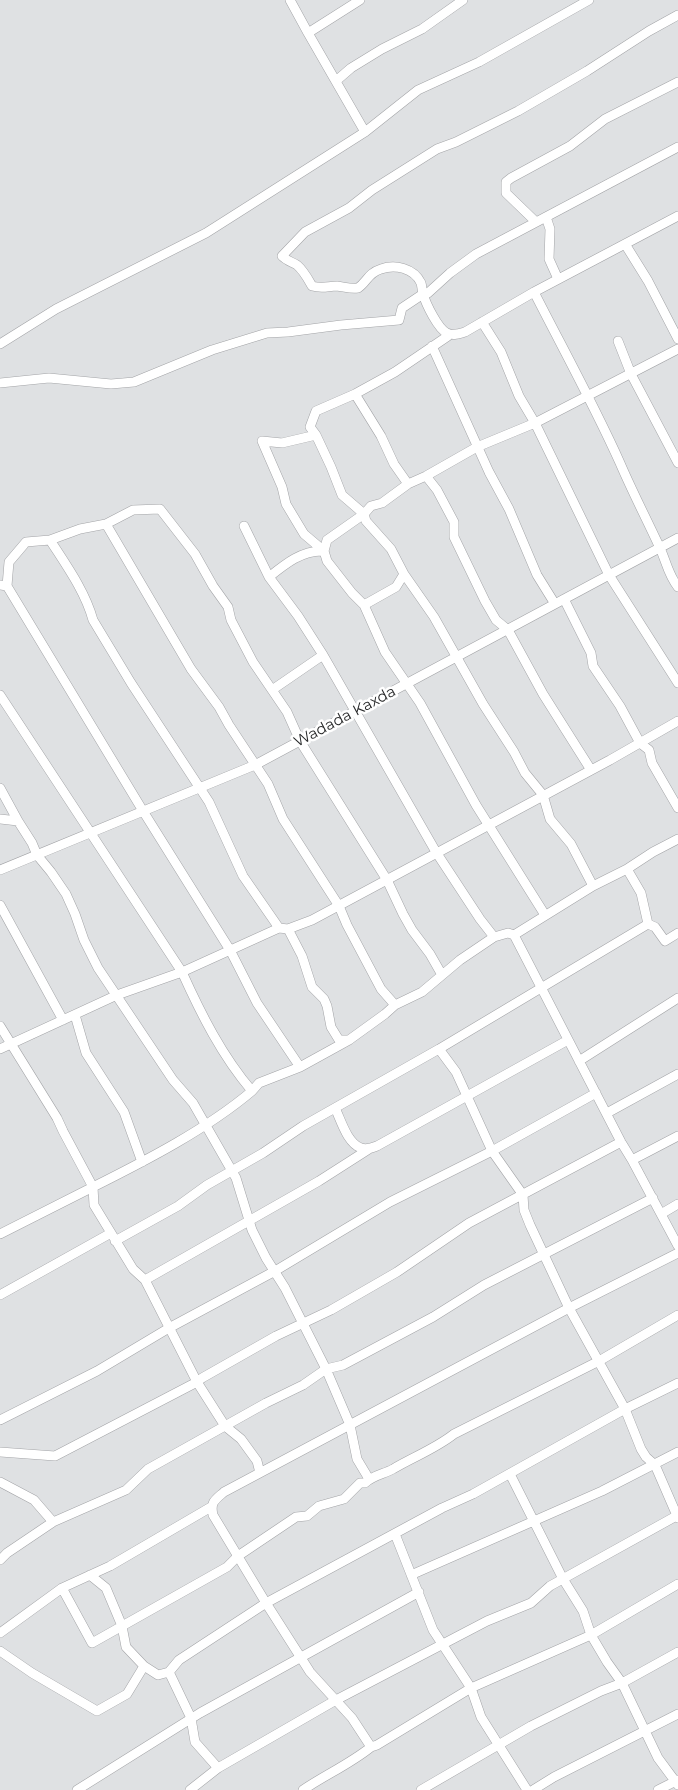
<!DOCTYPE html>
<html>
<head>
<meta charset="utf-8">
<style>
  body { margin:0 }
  canvas { display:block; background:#dfe1e3 }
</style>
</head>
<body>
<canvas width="678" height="1790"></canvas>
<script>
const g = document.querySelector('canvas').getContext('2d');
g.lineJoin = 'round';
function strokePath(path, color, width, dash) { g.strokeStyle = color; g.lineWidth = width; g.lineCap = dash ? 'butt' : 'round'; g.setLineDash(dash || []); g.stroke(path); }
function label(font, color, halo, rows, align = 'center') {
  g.font = font + ' Montserrat,sans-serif'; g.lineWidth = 5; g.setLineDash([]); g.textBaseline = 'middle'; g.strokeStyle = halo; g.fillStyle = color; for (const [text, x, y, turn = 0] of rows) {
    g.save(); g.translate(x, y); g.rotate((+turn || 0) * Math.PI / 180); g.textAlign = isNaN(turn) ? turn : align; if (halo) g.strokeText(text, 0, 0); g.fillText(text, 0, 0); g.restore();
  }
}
const minor = new Path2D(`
  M 290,0 L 308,33 L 360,0
  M 678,15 L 649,31 L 587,71 L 518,111 L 456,142 L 437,149 L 372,190 L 349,208 L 305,232 L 282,256 C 287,261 292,262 297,265 C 304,271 308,279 312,286 C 323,289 328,286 337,286 C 345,287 350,289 358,288 C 367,282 368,273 381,269 C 395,264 414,268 421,283 C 422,286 422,291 423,294 C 426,304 438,329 447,333 C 453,336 459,334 465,332 L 534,292 L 678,216
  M 308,33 L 365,132
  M 336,81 L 351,68 L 382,49 L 422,29 L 463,0
  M 546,217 L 550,229 L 549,259 L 558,279
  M 536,222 L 506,193 L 506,182 L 511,178 L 570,146 L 605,119 L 678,82
  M 625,244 L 648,281 L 678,339
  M 534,292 C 563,349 594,405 620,463 C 632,491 646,518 659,546 C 666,560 668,575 678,587
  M 482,322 L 501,352 L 519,396 L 535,423 L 609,575 L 678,683
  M 618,341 L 631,374 L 678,463
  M 0,344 L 56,309 L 206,233 L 365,132 L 418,90 L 479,62 L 589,0
  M 432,346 L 489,472 L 509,509 L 537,575 L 555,604
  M 0,383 L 49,378 L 111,384 L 134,382 L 212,350 L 267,333 L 288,332 L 341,325 L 399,320 L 402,308 L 423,294 L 428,293 L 450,273 L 476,254 L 678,147
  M 355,394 L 381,436 L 394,464 L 408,484
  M 316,435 L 310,427 L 316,411 L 355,394 L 395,372 L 448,336 L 446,333
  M 426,476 L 437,490 L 454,522 L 454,537 L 485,601 L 496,620 L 508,630 L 543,694 L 591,770
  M 106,524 L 133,510 L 160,509 L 195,554 L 213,586 L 228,607 L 231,620 L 253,662 L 287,712 L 300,741 L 387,880 L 403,914 L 412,930 L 430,954 L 442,975
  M 244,526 L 269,577 L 298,616 L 323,655 L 436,852 L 480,919 L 494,937 L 508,933 L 514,935 L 621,1142 L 632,1160 L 678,1246
  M 50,540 C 66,565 85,591 93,620 L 131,683 L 209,802 L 243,876 L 279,928
  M 269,577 C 285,564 302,550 324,551 L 304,534 L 286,504 L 282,487 L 262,441 L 282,443 L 316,435 L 331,467 L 342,495 L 364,514 L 366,521 L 391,549 L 404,574 L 434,617 L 483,704 L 514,752 L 525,773 L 543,795 L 550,819 L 571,844 L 593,886
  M 0,585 L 7,586 L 143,811 L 230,950 L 257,1003 L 300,1067
  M 7,586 L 9,562 L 26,542 L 50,540 L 80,529 L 106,524 L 191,669 L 219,707 L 229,725 L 268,784 L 283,819 L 339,906 L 347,925 L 381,989 L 395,1005
  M 564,599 L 591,653 L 593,666 L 620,706 L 640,743 L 649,750 L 652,763 L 678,808
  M 364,605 L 396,587 L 404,574
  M 272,690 L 323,655
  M 0,695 L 182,972 C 201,1014 222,1056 252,1091 L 259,1083 L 300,1067 L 349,1040
  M 0,788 L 18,821
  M 0,819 L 18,821 L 32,843 L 37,855 L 51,872 L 66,894 L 75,914 L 84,940 L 98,968 L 173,1080 L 193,1103 L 236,1178 L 252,1230 L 266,1258 L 285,1288 L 326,1369 L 350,1425 L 357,1459 L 369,1479
  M 627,869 L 641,893 L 648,924 L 655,927 L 665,941 L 678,933
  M 0,870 L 255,765 L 678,538
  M 0,905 L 63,1020
  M 545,915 L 476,805 L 420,703 L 385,652 L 364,605 L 352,593 L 327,561 L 324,551 L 327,540 L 364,514 L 371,506 L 382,503 L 408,484 L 426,476 L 477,447 L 535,423 L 678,349
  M 288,929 L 302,956 L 312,987 L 324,999 L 327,1006 L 331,1027 L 339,1040 L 349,1040 L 385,1014 L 395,1005 L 422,992 L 460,960 L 494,937
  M 514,935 L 593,886 L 627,869 L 653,852 L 678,839
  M 75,1015 L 86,1053 L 124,1112 L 142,1162
  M 0,1026 L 57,1118 L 63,1131 L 93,1187 C 147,1160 207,1129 252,1091
  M 0,1049 L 117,995 L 182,972 L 279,928 L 288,929 L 312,920 L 610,760 L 678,721
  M 439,1049 L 456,1072 L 492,1151 L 523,1195 L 524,1210 L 530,1225 L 569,1308 L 625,1409 L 641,1449 L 646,1457 L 655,1465 L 678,1518
  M 579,1061 L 678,998
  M 335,1108 C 341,1120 347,1143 361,1148 C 367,1150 372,1148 377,1146 L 568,1040
  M 607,1113 L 678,1074
  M 632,1160 L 678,1136
  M 661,1214 L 678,1204
  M 0,1234 L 93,1187 L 94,1205 L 133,1269 L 145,1280 L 197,1382 L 55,1456 L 0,1452
  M 115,1241 L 178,1206 L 207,1185 L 263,1153 L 303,1126 L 439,1049 L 648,924
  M 678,1253 L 569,1308 L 224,1492 C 215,1500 210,1502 213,1515 L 266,1603 L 310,1672 L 352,1718 L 371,1747 L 377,1745 L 471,1688 L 591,1635 L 678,1584
  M 145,1280 L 319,1181 L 369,1149
  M 0,1295 L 111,1233
  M 0,1420 L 97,1371 L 169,1328 L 275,1271 L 390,1202 L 492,1151 L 596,1093
  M 260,1473 L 257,1461 L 241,1439 L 225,1426 L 197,1382 L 202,1378 L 276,1336 L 331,1310 L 397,1272 L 469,1223 L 621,1142
  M 510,1474 L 563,1579 L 583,1611 L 591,1635 L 607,1662 L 622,1683 L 658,1758 L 678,1785
  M 0,1482 L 34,1500 L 53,1522
  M 395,1534 L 433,1630 L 471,1688 L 481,1717 L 527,1790
  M 0,1560 L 7,1553 L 53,1522 L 126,1490 L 148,1469 L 266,1403 L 303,1385 L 326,1369 L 343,1365 L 433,1317 L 484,1285 L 653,1198
  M 90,1575 L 106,1588 L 122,1626 L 126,1647 L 144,1666 L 158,1675 L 169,1672
  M 411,1575 L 602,1491 L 678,1452
  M 62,1588 L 92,1643 L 227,1567 L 238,1556 L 296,1517 L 307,1516 L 319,1506 L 344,1499 L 360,1483 L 365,1483 C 373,1475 384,1474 393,1469 C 413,1457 435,1449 454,1434 L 599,1361 L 678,1315
  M 0,1633 L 62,1588 L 110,1566 L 211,1507
  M 0,1651 L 32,1673 L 97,1711 L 127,1694 L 144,1666
  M 218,1768 L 195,1742 L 191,1718 L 169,1672 L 179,1660 L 266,1603 L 442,1508 L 473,1494 L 625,1409 L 678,1383
  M 77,1790 L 200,1713 L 419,1592
  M 190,1790 L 218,1768 L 336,1700 L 487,1621 L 531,1603 L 550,1586 L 678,1515
  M 303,1790 C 325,1775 350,1764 371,1747
  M 421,1790 L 531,1726 L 601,1691 L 622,1683 L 678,1652
  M 533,1790 L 554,1777 L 678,1714
  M 658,1790 L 678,1780`);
const streetNames = [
  ["Wadada Kaxda",345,717,-28]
];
strokePath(minor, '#a3a4a7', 10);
strokePath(minor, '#fff', 9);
label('15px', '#272829', '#fff', streetNames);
</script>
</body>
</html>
